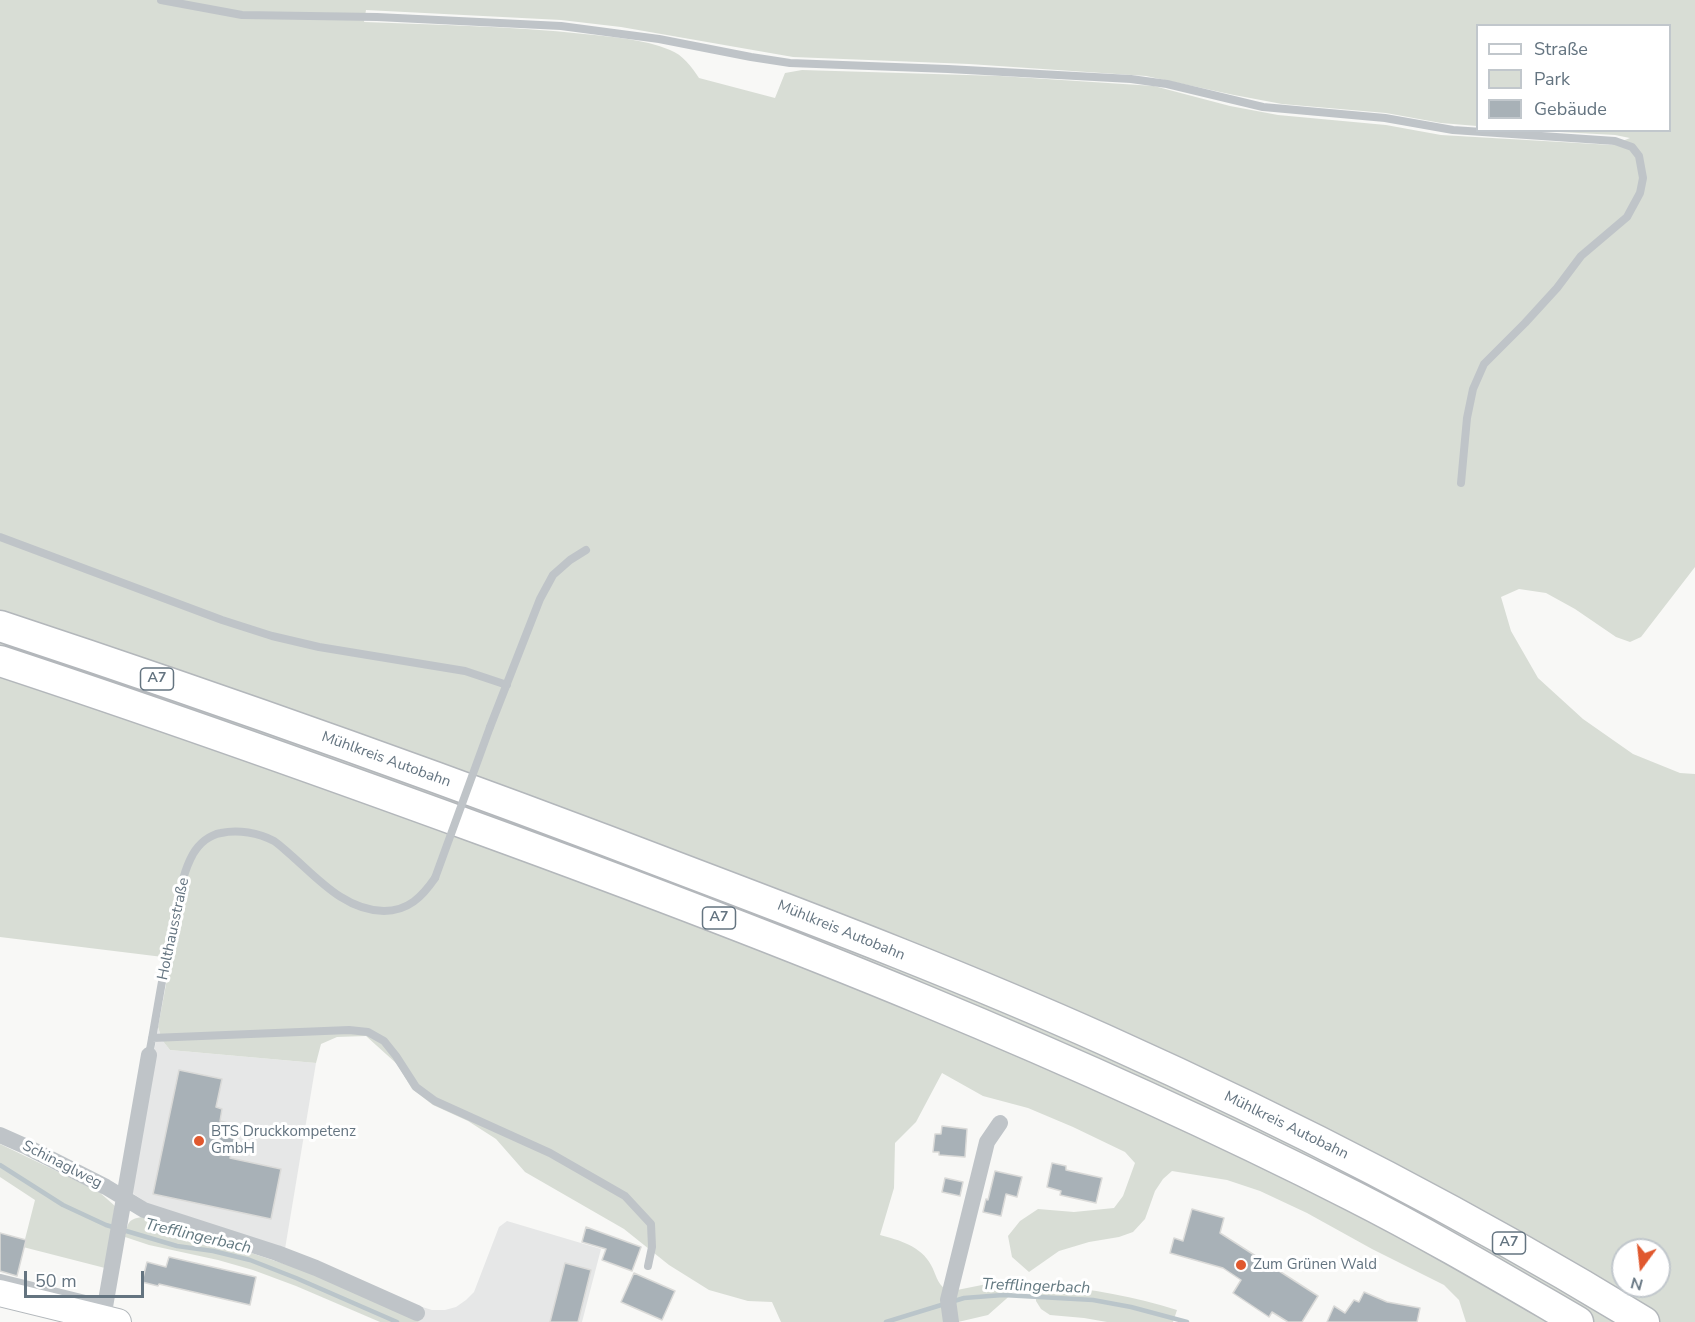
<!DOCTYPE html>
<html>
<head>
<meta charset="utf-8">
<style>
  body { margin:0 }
  #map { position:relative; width:1695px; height:1322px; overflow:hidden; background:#f8f8f6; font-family:"Nunito Sans",sans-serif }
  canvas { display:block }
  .legend { position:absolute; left:1476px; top:24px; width:195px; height:108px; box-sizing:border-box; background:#fff; border:2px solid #c1c7cc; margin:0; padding:8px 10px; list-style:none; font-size:18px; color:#647480 }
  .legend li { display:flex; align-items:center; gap:12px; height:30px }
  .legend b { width:30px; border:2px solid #c1c7cc }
  .north { position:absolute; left:1611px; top:1238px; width:60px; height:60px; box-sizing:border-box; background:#fff; border:2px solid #c1c7cc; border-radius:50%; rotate:195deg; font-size:16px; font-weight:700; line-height:24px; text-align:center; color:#647480 }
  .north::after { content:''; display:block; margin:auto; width:21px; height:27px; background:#e0582e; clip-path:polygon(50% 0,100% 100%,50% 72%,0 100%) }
  .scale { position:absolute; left:24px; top:1271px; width:120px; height:27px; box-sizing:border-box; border:3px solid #647480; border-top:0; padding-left:8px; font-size:18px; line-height:21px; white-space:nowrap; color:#647480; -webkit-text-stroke:4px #fff; paint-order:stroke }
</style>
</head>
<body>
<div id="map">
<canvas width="1695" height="1322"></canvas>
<ul class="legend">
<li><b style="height:8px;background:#fff"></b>Straße</li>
<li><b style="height:16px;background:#d8ddd5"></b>Park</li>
<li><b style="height:16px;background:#a8b1b7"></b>Gebäude</li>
</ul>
<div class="north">N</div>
<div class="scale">50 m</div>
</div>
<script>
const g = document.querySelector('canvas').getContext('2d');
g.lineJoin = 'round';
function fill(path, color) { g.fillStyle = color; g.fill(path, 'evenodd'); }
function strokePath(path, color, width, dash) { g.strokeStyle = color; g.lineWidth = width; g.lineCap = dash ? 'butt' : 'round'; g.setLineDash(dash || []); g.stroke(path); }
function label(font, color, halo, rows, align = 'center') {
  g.font = font + ' "Nunito Sans",sans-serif'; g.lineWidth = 6; g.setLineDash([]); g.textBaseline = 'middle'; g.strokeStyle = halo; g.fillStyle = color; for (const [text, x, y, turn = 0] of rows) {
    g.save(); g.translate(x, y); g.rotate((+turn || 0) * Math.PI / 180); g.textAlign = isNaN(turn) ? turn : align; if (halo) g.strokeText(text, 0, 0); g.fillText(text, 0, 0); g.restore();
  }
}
const built = new Path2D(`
  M 158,1027 L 162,1040 L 170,1050 L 316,1063 L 285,1249 L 155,1208 L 132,1193 Z
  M 507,1221 L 601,1249 L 582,1322 L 420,1322 L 414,1319 L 419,1306 L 432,1310 L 445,1310 L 456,1307 L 466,1300 L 474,1292 L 499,1227 Z`);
const green = new Path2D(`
  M 0,0 L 1695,0 L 1695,567 L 1641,637 L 1630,642 L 1616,637 L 1575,609 L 1546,593 L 1519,589 L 1501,597 L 1511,631 L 1538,678 L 1583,719 L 1633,754 L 1680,773 L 1695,774 L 1695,1322 L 1466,1322 L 1459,1300 L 1444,1285 L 1372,1249 L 1307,1213 L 1260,1191 L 1227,1180 L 1172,1171 L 1163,1179 L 1155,1191 L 1145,1219 L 1133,1232 L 1119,1237 L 1089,1242 L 1059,1251 L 1029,1272 L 1012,1257 L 1008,1236 L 1020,1221 L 1038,1209 L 1074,1212 L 1114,1208 L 1123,1196 L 1135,1163 L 1125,1152 L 1073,1127 L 1028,1108 L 983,1096 L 942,1073 L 916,1122 L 895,1143 L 894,1188 L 880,1235 C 899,1240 921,1246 931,1265 C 936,1274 937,1283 945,1289 L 943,1322 L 781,1322 L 772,1302 L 748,1301 L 709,1290 L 669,1265 L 624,1229 L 525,1172 L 496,1139 L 468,1121 L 433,1105 L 412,1089 L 397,1064 L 366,1036 L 337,1037 L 321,1044 L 316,1063 L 170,1050 L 162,1040 L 158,1027 L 171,958 L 0,937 ZM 366,10 L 561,20 L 621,27 L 793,57 L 969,64 L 1146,76 L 1234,95 L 1282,104 L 1386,113 L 1441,123 L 1477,126 L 1478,26 L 1670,26 L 1670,130 L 1542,131 L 1615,135 L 1630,138 L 1612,145 L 1441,135 L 1386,125 L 1278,115 L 1230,106 L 1154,86 L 1000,76 L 802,70 L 785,73 L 775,98 L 699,78 C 691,66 683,55 670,50 C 644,39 612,37 584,34 C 511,26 438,25 364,22 ZM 1623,1250 L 1659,1250 L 1659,1286 L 1623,1286 Z
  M 0,1144 L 98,1191 L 115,1206 L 105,1268 L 23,1247 L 35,1200 L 0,1177 Z
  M 142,1217 L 321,1276 L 420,1322 L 380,1322 L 296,1286 L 253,1270 L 218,1260 L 149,1245 L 125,1237 C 128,1224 127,1219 142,1217 Z
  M 1007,1280 L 1014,1292 L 988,1315 L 958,1322 L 954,1303 L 957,1290 Z
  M 1047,1286 C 1091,1288 1135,1297 1177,1310 L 1173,1322 L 1107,1322 L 1084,1318 L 1050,1315 L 1041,1309 L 1036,1301 L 1036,1295 L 1040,1289 Z`);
const stream = new Path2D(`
  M 0,1165 L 63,1205 L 106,1225 L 177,1246 L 213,1251 L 250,1260 L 296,1278 L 397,1322
  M 886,1322 L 964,1298 L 1003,1295 L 1093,1300 L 1131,1307 L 1187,1322`);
const building = new Path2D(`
  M 179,1070 L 222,1079 L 216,1107 L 222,1109 L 220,1121 L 237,1125 L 230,1158 L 281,1169 L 271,1219 L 153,1194 Z
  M 942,1126 L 967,1129 L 965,1157 L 939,1155 L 939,1152 L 933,1152 L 935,1134 L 941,1134 Z
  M 1052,1163 L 1066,1166 L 1066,1170 L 1102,1178 L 1096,1203 L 1060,1195 L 1061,1191 L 1047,1187 Z
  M 995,1171 L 1022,1177 L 1017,1197 L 1006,1194 L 1001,1216 L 983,1212 L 986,1199 L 988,1200 Z
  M 945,1178 L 963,1182 L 960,1196 L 942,1192 Z
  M 1192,1209 L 1224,1218 L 1220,1233 L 1318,1296 L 1302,1322 L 1288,1322 L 1272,1312 L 1269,1317 L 1233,1293 L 1241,1280 L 1223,1268 L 1170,1253 L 1174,1238 L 1183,1241 Z
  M 586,1227 L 641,1247 L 632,1271 L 602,1260 L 606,1249 L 582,1242 Z
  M 0,1233 L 26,1240 L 17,1276 L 0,1271 Z
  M 169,1257 L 256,1277 L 250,1305 L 159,1284 L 158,1286 L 142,1282 L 147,1262 L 166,1267 Z
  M 565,1263 L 591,1270 L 578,1322 L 550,1322 Z
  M 634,1273 L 675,1291 L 662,1320 L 621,1302 Z
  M 1364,1292 L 1387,1302 L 1420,1308 L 1417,1322 L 1327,1322 L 1334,1306 L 1345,1313 L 1354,1300 L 1359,1302 Z`);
const service = new Path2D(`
  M 161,0 L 242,15 L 377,17 L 561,26 L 659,39 L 751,57 L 790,63 L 948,69 L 1131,79 L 1167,84 L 1263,107 L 1385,118 L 1453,130 L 1615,141 L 1632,147 L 1639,156 L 1643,178 L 1640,193 L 1627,217 L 1581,256 L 1557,288 L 1525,323 L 1484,364 L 1473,389 L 1467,418 L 1461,483
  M 0,537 L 222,620 L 272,636 L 319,647 L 465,671 L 507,685
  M 490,727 L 540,599 L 553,575 L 570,560 L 586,550
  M 152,1038 L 349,1030 L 368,1032 L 384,1041 L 396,1056 L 416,1087 L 435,1101 L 550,1153 L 625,1196 L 651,1224 L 652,1247 L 648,1266
  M 149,1055 C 158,1007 165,959 176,911 C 180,892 183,872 193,854 C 199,844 209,835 221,833 C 238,829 259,833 274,841 C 280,845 286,851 292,856 C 318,879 346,911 384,911 C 408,911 422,897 435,878
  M 0,1278 L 105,1304`);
const minor = new Path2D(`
  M 0,1135 L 27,1147 L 106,1187 L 144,1210 L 277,1253 L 316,1268 L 417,1313
  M 103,1318 L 149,1055
  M 951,1322 L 948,1300 L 987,1142 L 1000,1123`);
const primary = new Path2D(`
  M 0,1293 L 118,1322`);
const motorway = new Path2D(`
  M 0,626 C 233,703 465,786 694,874 C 831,926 969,979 1103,1039 C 1288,1122 1471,1216 1644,1322
  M 0,661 C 161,714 321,771 480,829 C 777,937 1071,1053 1353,1196 C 1430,1235 1504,1279 1578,1322`);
const serviceBridge = new Path2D(`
  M 435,878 L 490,727`);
const markers = [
  [199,1141,6,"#e0582e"],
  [1241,1265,6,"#e0582e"]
];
const shields = [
  [157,679,33],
  [719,918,33],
  [1509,1243,33]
];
const shieldNames = [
  ["A7",157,679],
  ["A7",719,918],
  ["A7",1509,1243]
];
const streetNames = [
  ["Mühlkreis Autobahn",386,760,20],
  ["Holthausstraße",174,929,-78],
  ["Mühlkreis Autobahn",841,931,22],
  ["Mühlkreis Autobahn",1286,1126,26],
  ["Schinaglweg",62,1165,27]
];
const poiNames = [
  ["BTS Druckkompetenz",211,1132],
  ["GmbH",211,1149],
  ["Zum Grünen Wald",1253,1265]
];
const waterNames = [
  ["Trefflingerbach",198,1237,13],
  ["Trefflingerbach",1036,1287,2]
];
fill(built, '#e6e7e7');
fill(green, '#d8ddd5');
strokePath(stream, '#bac5ca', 4.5);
fill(building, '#a8b1b7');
strokePath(building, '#dadad8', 1.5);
strokePath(primary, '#b3b8bc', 28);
strokePath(motorway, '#b3b7bb', 33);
strokePath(service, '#bfc4c8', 8);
strokePath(minor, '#bfc4c8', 16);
strokePath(primary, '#fff', 26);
strokePath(motorway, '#fff', 30);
strokePath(serviceBridge, '#bfc4c8', 8);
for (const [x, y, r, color] of markers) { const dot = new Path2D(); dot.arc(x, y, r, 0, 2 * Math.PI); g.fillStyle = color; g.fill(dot); strokePath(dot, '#fff', 2); }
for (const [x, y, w] of shields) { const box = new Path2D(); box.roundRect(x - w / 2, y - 11, w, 22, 4.5); g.fillStyle = '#fff'; g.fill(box); strokePath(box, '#647480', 1.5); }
label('bold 14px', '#647480', null, shieldNames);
label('15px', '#647480', '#fff', streetNames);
label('15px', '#647480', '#fff', poiNames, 'left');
label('italic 16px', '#637981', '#fff', waterNames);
</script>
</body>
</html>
